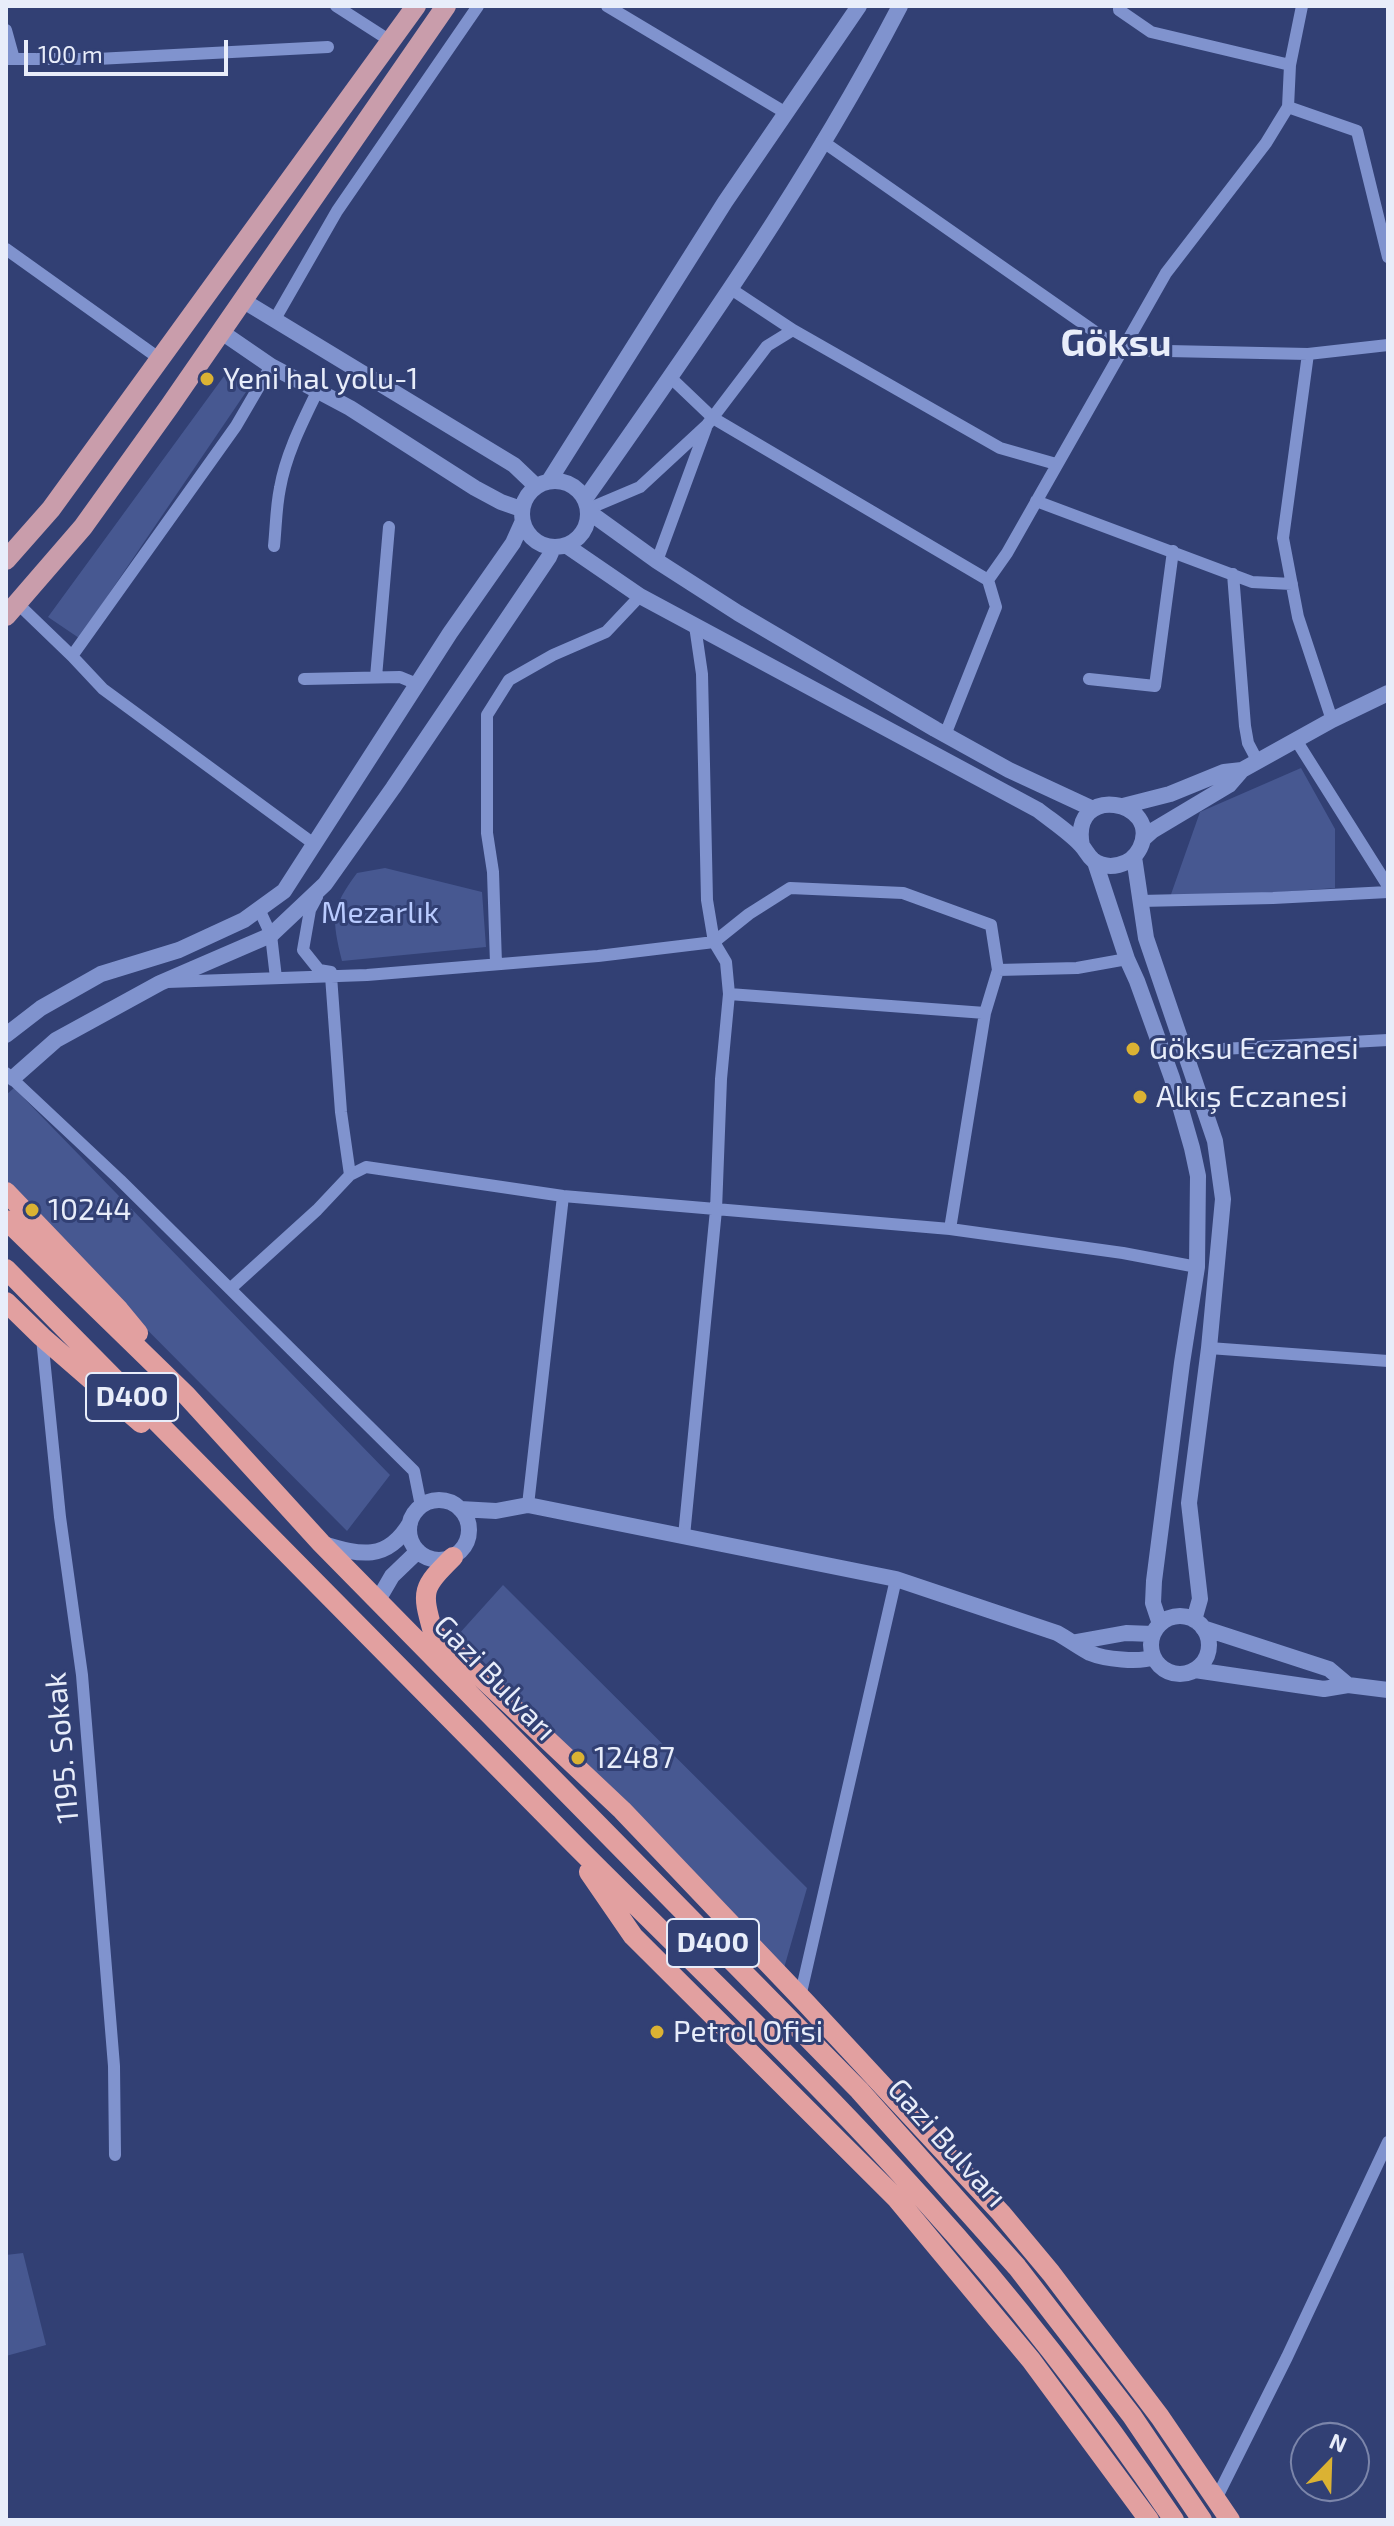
<!DOCTYPE html>
<html>
<head>
<meta charset="utf-8">
<style>
  body { margin:0 }
  #map { position:relative; width:1394px; height:2526px; overflow:hidden; background:#324074; font-family:"Exo 2",sans-serif }
  canvas { display:block }
  .frame { position:absolute; inset:0; border:8px solid #e8edfa; pointer-events:none }
  .north { position:absolute; left:1290px; top:2422px; width:80px; height:80px; box-sizing:border-box; background:#324074; border:2px solid #7b85aa; border-radius:50%; rotate:23deg; font-size:22px; font-weight:700; line-height:32px; text-align:center; color:#e8edfa }
  .north::after { content:''; display:block; margin:auto; width:28px; height:36px; background:#dbb233; clip-path:polygon(50% 0,100% 100%,50% 72%,0 100%) }
  .scale { position:absolute; left:24px; top:40px; width:204px; height:36px; box-sizing:border-box; border:4px solid #e8edfa; border-top:0; padding-left:10px; font-size:24px; line-height:28px; white-space:nowrap; color:#e8edfa; -webkit-text-stroke:6px #324074; paint-order:stroke }
</style>
</head>
<body>
<div id="map">
<canvas width="1394" height="2526"></canvas>
<div class="frame"></div>
<div class="north">N</div>
<div class="scale">100 m</div>
</div>
<script>
const g = document.querySelector('canvas').getContext('2d');
g.lineJoin = 'round';
function fill(path, color) { g.fillStyle = color; g.fill(path, 'evenodd'); }
function strokePath(path, color, width, dash) { g.strokeStyle = color; g.lineWidth = width; g.lineCap = dash ? 'butt' : 'round'; g.setLineDash(dash || []); g.stroke(path); }
function label(font, color, halo, rows, align = 'center') {
  g.font = font + ' "Exo 2",sans-serif'; g.lineWidth = 6; g.setLineDash([]); g.textBaseline = 'middle'; g.strokeStyle = halo; g.fillStyle = color; for (const [text, x, y, turn = 0] of rows) {
    g.save(); g.translate(x, y); g.rotate((+turn || 0) * Math.PI / 180); g.textAlign = isNaN(turn) ? turn : align; if (halo) g.strokeText(text, 0, 0); g.fillText(text, 0, 0); g.restore();
  }
}
const green = new Path2D(`
  M 227,372 L 248,389 L 79,638 L 48,617 Z
  M 1301,768 L 1335,829 L 1335,888 L 1169,900 L 1200,812 Z
  M 385,868 L 482,892 L 486,947 L 342,961 C 332,919 330,909 357,873 Z
  M 14,1088 L 390,1475 L 347,1531 L 68,1250 L 6,1185 L 6,1095 Z
  M 503,1585 L 807,1888 L 782,1975 L 458,1635 Z
  M 23,2253 L 46,2345 L 6,2356 L 6,2255 Z`);
const minor = new Path2D(`
  M 336,6 L 392,42
  M 607,6 L 786,113
  M 1119,6 L 1119,10 L 1151,32 L 1290,65
  M 6,30 L 14,59
  M 6,59 L 97,59 L 328,47
  M 1288,107 L 1357,131 L 1388,257
  M 822,141 L 1121,350 L 1308,354 L 1388,345
  M 6,249 L 160,359
  M 731,289 L 793,330
  M 275,319 L 337,211 L 478,6
  M 1308,354 L 1283,538 L 1298,617 L 1332,720
  M 670,377 L 713,418 L 988,580
  M 1036,501 L 1252,582 L 1292,584
  M 588,509 L 640,487 L 707,425 L 767,346 L 793,330 L 1000,448 L 1056,464
  M 274,546 C 276,527 276,507 280,488 C 286,454 302,423 317,392
  M 657,561 L 706,428
  M 1233,574 L 1245,726 L 1248,743 L 1258,762
  M 17,603 L 72,656 L 103,689 L 314,844
  M 72,656 L 236,426 L 271,366
  M 376,677 L 389,527
  M 304,679 L 400,677 L 417,684
  M 1089,679 L 1155,686 L 1173,551
  M 945,735 L 996,607 L 988,580 L 1007,553 L 1166,273 L 1266,143 L 1288,107 L 1290,65 L 1302,6
  M 1296,740 L 1388,886
  M 317,897 L 310,910 L 303,950 L 319,970 L 331,972
  M 1140,901 L 1273,898 L 1388,892
  M 259,909 L 271,935 L 276,978
  M 496,964 L 493,872 L 487,833 L 487,715 L 509,680 L 553,655 L 606,632 L 640,596
  M 331,976 L 341,1112 L 350,1175
  M 167,982 L 367,975 L 598,956 L 714,942 L 749,914 L 790,888 L 903,893 L 991,925 L 998,970
  M 729,994 L 985,1013
  M 1185,1051 L 1388,1040
  M 6,1073 L 120,1180 L 414,1471 L 421,1506
  M 950,1229 L 985,1013 L 998,970 L 1077,968 L 1127,959
  M 230,1289 L 317,1210 L 350,1175 L 366,1167 L 563,1196 L 950,1229 L 1123,1253 L 1197,1267
  M 42,1338 L 60,1517 L 82,1675 L 114,2066 L 115,2155
  M 1209,1348 L 1388,1361
  M 528,1505 L 563,1196
  M 684,1536 L 716,1210 L 721,1079 L 729,994 L 726,962 L 714,942 L 707,900 L 702,674 L 695,626
  M 800,1997 L 896,1579
  M 1216,2499 L 1287,2357 L 1388,2142`);
const tertiary = new Path2D(`
  M 242,300 L 514,465 L 536,486
  M 220,331 L 271,366 L 350,408 L 475,488 L 501,502 L 521,509
  M522 514a33 33 0 1 1 66 0a33 33 0 1 1-66 0Z
  M 549,481 L 725,202 L 859,6
  M 585,499 C 697,340 810,179 900,6
  M 589,512 L 657,561 L 738,613 L 935,729 L 1009,770 L 1093,809
  M 567,546 L 640,596 L 1038,810 C 1052,821 1069,832 1081,845 C 1086,850 1087,855 1093,860 C 1108,871 1131,866 1140,848 C 1163,800 1069,782 1082,846
  M 1123,806 L 1170,794 L 1224,772 L 1242,770
  M 1143,839 L 1152,831 L 1229,785 L 1242,770 L 1332,720 L 1388,693
  M 1134,857 L 1146,938 L 1215,1141 L 1223,1199 L 1209,1348 L 1189,1503 L 1200,1599 L 1194,1620
  M 1095,862 L 1127,959 L 1137,981 L 1172,1078 L 1192,1148 L 1198,1176 L 1197,1267 L 1182,1363 L 1154,1581 L 1153,1603 L 1160,1624
  M 6,1035 L 41,1008 L 101,974 L 179,950 L 244,920 L 284,891 L 450,633 L 513,543 L 522,523
  M 13,1078 L 56,1040 L 160,983 L 271,935 L 325,884 L 393,788 L 549,557 L 553,548
  M409 1530a30 30 0 1 1 60 0a30 30 0 1 1-60 0Z
  M 460,1509 L 496,1511 L 528,1505 L 896,1579 L 1057,1633 C 1068,1639 1080,1648 1090,1653 C 1104,1659 1140,1663 1153,1657
  M 323,1544 C 360,1555 387,1562 410,1523
  M 378,1600 L 392,1576 L 418,1551
  M1151 1645a29 29 0 1 1 58 0a29 29 0 1 1-58 0Z
  M 1203,1628 L 1329,1669 L 1348,1685
  M 1076,1642 L 1126,1633 L 1153,1634
  M 1195,1670 L 1324,1689 L 1348,1685 L 1388,1690`);
const primary = new Path2D(`
  M 6,560 L 51,509 L 416,6
  M 6,616 L 83,527 L 169,407 L 446,6`);
const trunk = new Path2D(`
  M 6,1192 L 119,1310 L 138,1333
  M 6,1220 L 187,1396 L 321,1543 L 859,2090 L 1017,2267 L 1132,2416 L 1202,2520
  M 6,1269 C 195,1461 384,1654 575,1845 C 692,1962 814,2077 925,2201 C 1016,2301 1098,2408 1174,2520
  M 6,1302 L 42,1337 L 141,1423
  M 453,1557 C 422,1588 421,1590 433,1632 L 622,1810 L 806,2003 L 1001,2213 L 1051,2273 L 1160,2417 L 1230,2520
  M 589,1872 L 633,1936 L 897,2199 L 1031,2360 L 1149,2520`);
const markers = [
  [207,379,8,"#dbb233"],
  [1133,1049,8,"#dbb233"],
  [1140,1097,8,"#dbb233"],
  [32,1210,8,"#dbb233"],
  [578,1758,8,"#dbb233"],
  [657,2032,8,"#dbb233"]
];
const shields = [
  [132,1397,92],
  [713,1943,92]
];
const shieldNames = [
  ["D400",132,1397],
  ["D400",713,1943]
];
const poiNames = [
  ["Yeni hal yolu-1",223,379],
  ["Göksu Eczanesi",1149,1049],
  ["Alkış Eczanesi",1156,1097],
  ["10244",48,1210],
  ["12487",594,1758],
  ["Petrol Ofisi",673,2032]
];
const parkNames = [
  ["Mezarlık",380,913]
];
const streetNames = [
  ["Gazi Bulvarı",495,1678,46],
  ["1195. Sokak",62,1748,-95],
  ["Gazi Bulvarı",947,2143,48]
];
const districtNames = [
  ["Göksu",1116,343]
];
fill(green, '#475891');
strokePath(minor, '#8093ce', 12);
strokePath(tertiary, '#8093ce', 16);
strokePath(primary, '#c99dab', 20);
strokePath(trunk, '#e2a0a0', 20);
for (const [x, y, r, color] of markers) { const dot = new Path2D(); dot.arc(x, y, r, 0, 2 * Math.PI); g.fillStyle = color; g.fill(dot); strokePath(dot, '#324074', 3); }
for (const [x, y, w] of shields) { const box = new Path2D(); box.roundRect(x - w / 2, y - 24, w, 48, 6); g.fillStyle = '#324074'; g.fill(box); strokePath(box, '#e8edfa', 2); }
label('bold 28px', '#e8edfa', null, shieldNames);
label('30px', '#e8edfa', '#324074', poiNames, 'left');
label('30px', '#b9cbff', '#324074', parkNames);
label('30px', '#e8edfa', '#324074', streetNames);
label('bold 38px', '#e8edfa', '#324074', districtNames);
</script>
</body>
</html>
